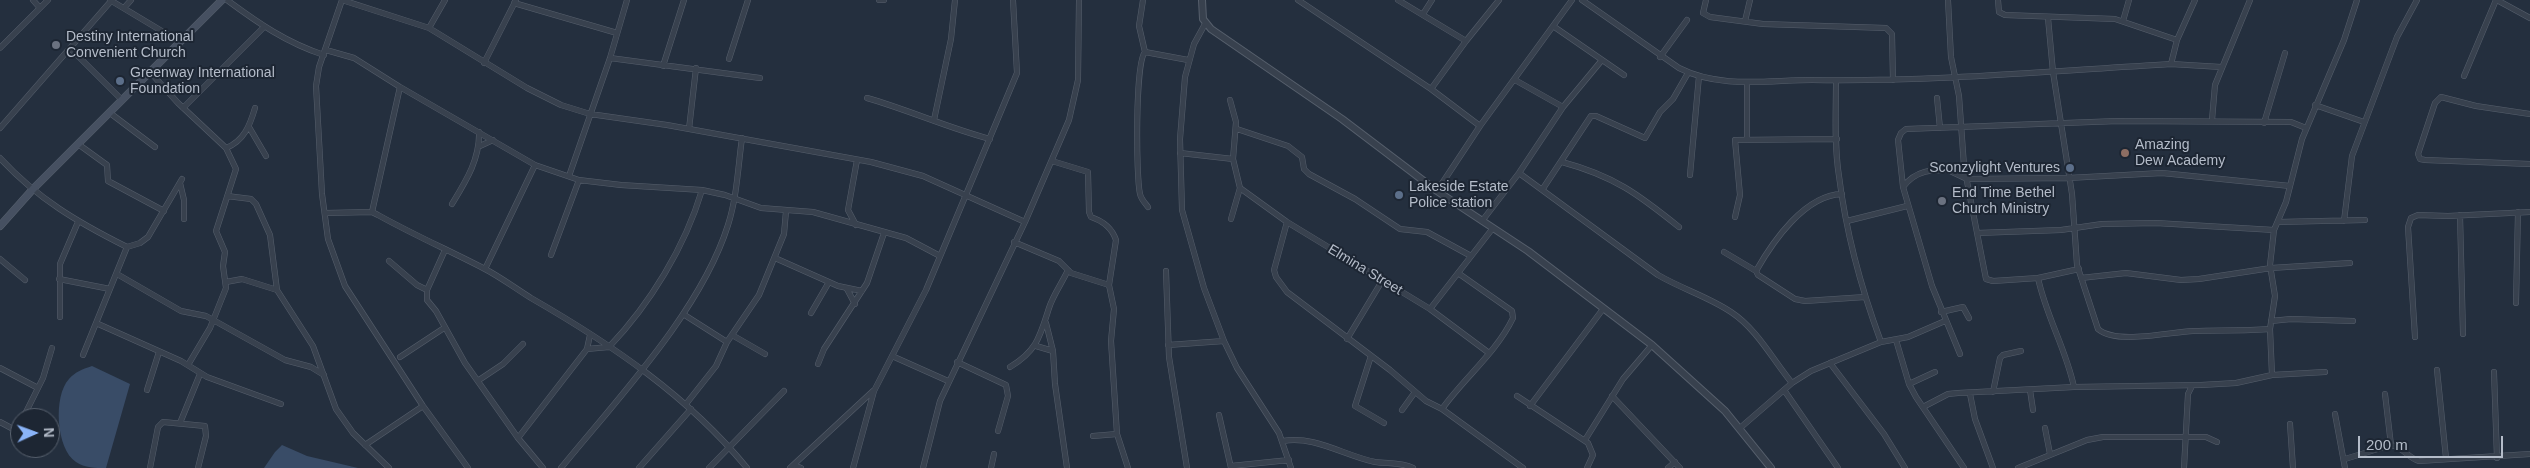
<!DOCTYPE html>
<html>
<head>
<meta charset="utf-8">
<style>
  body { margin:0 }
  #map { position:relative; width:2530px; height:468px; overflow:hidden; background:#242f3e; font-family:Arial,sans-serif }
  canvas { display:block }
  .north { position:absolute; left:10px; top:408px; width:50px; height:50px; box-sizing:border-box; background:#1d2633; border:1px solid #59626f; border-radius:50%; rotate:88deg; font-size:14px; font-weight:700; line-height:20px; text-align:center; color:#b4bcc9 }
  .north::after { content:''; display:block; margin:auto; width:18px; height:22px; background:#8ab4f8; clip-path:polygon(50% 0,100% 100%,50% 72%,0 100%) }
  .scale { position:absolute; left:2358px; top:436px; width:145px; height:22px; box-sizing:border-box; border:2px solid #b4bcc9; border-top:0; padding-left:6px; font-size:15px; line-height:18px; white-space:nowrap; color:#b4bcc9; -webkit-text-stroke:4px #1d2633; paint-order:stroke }
</style>
</head>
<body>
<div id="map">
<canvas width="2530" height="468"></canvas>
<div class="north">N</div>
<div class="scale">200 m</div>
</div>
<script>
const g = document.querySelector('canvas').getContext('2d');
g.lineJoin = 'round';
function fill(path, color) { g.fillStyle = color; g.fill(path, 'evenodd'); }
function strokePath(path, color, width, dash) { g.strokeStyle = color; g.lineWidth = width; g.lineCap = dash ? 'butt' : 'round'; g.setLineDash(dash || []); g.stroke(path); }
function label(font, color, halo, rows, align = 'center') {
  g.font = font + ' Arial,sans-serif'; g.lineWidth = 4; g.setLineDash([]); g.textBaseline = 'middle'; g.strokeStyle = halo; g.fillStyle = color; for (const [text, x, y, turn = 0] of rows) {
    g.save(); g.translate(x, y); g.rotate((+turn || 0) * Math.PI / 180); g.textAlign = isNaN(turn) ? turn : align; if (halo) g.strokeText(text, 0, 0); g.fillText(text, 0, 0); g.restore();
  }
}
const water = new Path2D(`
  M 92,366 L 130,384 L 106,468 C 95,468 85,468 76,462 C 56,449 53,396 69,379 C 75,372 83,369 92,366 Z
  M 282,445 L 307,456 L 358,468 L 264,468 L 275,452 Z`);
const minor = new Path2D(`
  M 33,0 L 40,8
  M 110,0 L 180,42
  M 227,0 C 258,23 287,43 324,55
  M 342,0 L 429,28 L 527,88 L 561,105 L 590,114 L 667,125 L 871,162 L 923,176 L 1025,222
  M 342,0 L 319,67 L 316,86 L 322,194 L 328,239 L 345,286 L 423,406 L 468,468
  M 879,0 L 884,0
  M 1143,0 L 1139,26 L 1145,52 C 1135,62 1136,177 1140,194 C 1141,199 1145,203 1148,207
  M 1298,0 L 1431,89 L 1480,126
  M 1398,0 L 1466,41
  M 1582,0 L 1679,68 C 1720,89 1768,80 1812,80 C 1932,82 2052,71 2171,64 L 2221,67
  M 1706,0 L 1703,13 L 1710,17 L 1763,24 L 1886,28 L 1892,34 L 1893,80
  M 1948,0 L 1951,57 L 1959,96 L 1964,166 L 1986,279 L 1993,281 L 2038,278 L 2079,269
  M 1998,0 L 1999,12 L 2005,15 L 2115,19 L 2177,40
  M 2497,0 L 2530,18
  M 514,3 L 617,33
  M 124,8 L 131,0
  M 1423,14 L 1432,0
  M 2048,18 L 2053,72 L 2072,194 L 2077,265 L 2098,329 C 2116,345 2169,332 2193,331 C 2218,330 2244,331 2270,329
  M 1745,21 L 1750,0
  M 2123,21 L 2129,0
  M 1205,24 L 1194,44 L 1185,77 L 1180,139 L 1182,210 L 1204,288 L 1224,341 L 1237,368 L 1279,433 L 1291,468
  M 1553,26 L 1624,75
  M 429,28 L 445,0
  M 0,48 L 48,0
  M 71,49 L 122,100
  M 326,50 L 354,58 L 400,87 L 535,165 L 579,180 L 621,185 L 702,190 L 725,195 L 761,208 L 813,212 L 906,238 L 940,256
  M 1145,52 L 1188,60
  M 1660,57 L 1687,20
  M 610,58 L 760,78
  M 729,59 L 748,0
  M 484,63 L 516,0
  M 2171,64 L 2177,40 L 2195,0
  M 663,66 L 684,0
  M 150,72 L 178,103 L 226,148 L 236,169 L 216,231 L 225,252 L 223,266 L 226,288 L 210,328 L 188,365
  M 2464,76 L 2496,0
  M 1515,80 L 1563,107
  M 1836,81 C 1836,112 1834,145 1839,176 C 1846,233 1861,288 1881,342
  M 1431,89 L 1466,41 L 1499,0
  M 867,98 C 909,110 948,128 990,139
  M 1937,98 L 1940,128
  M 1230,100 L 1236,122 L 1233,159 L 1240,188 L 1231,219
  M 2315,105 L 2364,122
  M 183,108 L 264,27
  M 110,113 L 155,147
  M 2530,114 L 2476,106 L 2441,97 L 2435,103 L 2418,154 L 2420,159 L 2425,160 L 2530,164
  M 934,120 L 951,39 L 955,0
  M 2212,120 L 2215,85 L 2250,0
  M 2264,123 L 2285,53
  M 249,127 L 266,156
  M 0,128 L 111,1
  M 689,129 L 696,68
  M 1237,129 L 1288,146 L 1302,157 L 1304,169 L 1309,174 L 1355,199 L 1400,229 L 1427,232 L 1471,256
  M 1747,140 L 1747,82
  M 78,144 L 107,165 L 108,181 L 164,211
  M 480,146 L 493,140
  M 226,148 C 244,141 250,125 255,108
  M 1180,153 L 1233,159
  M 0,158 C 38,199 77,222 127,247 L 83,355
  M 1052,161 L 1088,172 L 1089,212 L 1091,217 C 1103,221 1112,228 1116,240 L 1109,285 L 1114,309 L 1111,341 L 1117,434 L 1128,468
  M 1562,162 C 1614,176 1638,194 1679,227
  M 1950,171 L 1967,179 L 2068,178 L 2162,173 L 2290,186
  M 1519,173 L 1658,275 C 1682,289 1709,297 1731,312 C 1757,329 1773,360 1792,383
  M 1690,175 L 1699,76
  M 569,176 L 610,58 L 627,0
  M 180,183 L 184,200 L 184,219
  M 1903,187 L 1898,140 L 1901,133 L 1906,129 L 2118,121 L 2291,122 L 2306,128
  M 1240,188 L 1287,222 L 1430,309 L 1489,353
  M 1542,190 L 1591,116 L 1596,116 L 1645,138 L 1660,112 L 1673,99 L 1688,73
  M 1437,191 L 1480,126 L 1572,0
  M 227,196 L 251,199 L 256,204 L 270,235 L 277,290 L 313,346 L 336,409 L 353,433 L 389,468
  M 452,204 C 466,181 480,159 479,132
  M 372,212 L 400,87
  M 325,213 L 372,212 L 378,215 C 412,234 448,250 483,268 C 499,276 515,288 531,298 C 611,344 688,396 747,468
  M 2460,215 L 2463,334
  M 1735,217 L 1740,195 L 1735,140 L 1837,139
  M 1482,221 L 1519,173 L 1563,107 L 1602,60
  M 1847,221 L 1907,206
  M 2344,221 L 2352,156 L 2397,37 L 2417,0
  M 1287,222 L 1274,270 L 1276,277 L 1287,292 L 1390,370 L 1426,401 L 1442,409 L 1523,468
  M 2278,222 L 2365,220
  M 856,225 L 848,210 L 857,160
  M 1977,233 L 2061,230 L 2102,224 L 2156,223 L 2274,230
  M 1014,242 L 1059,261 L 1071,273 L 1109,285
  M 127,247 L 140,243 L 148,237 L 182,179
  M 445,250 L 427,290 L 427,300 L 436,311 L 465,363 L 518,438 L 543,468
  M 1724,252 L 1756,271 L 1758,275 L 1795,299 L 1805,301 L 1865,297
  M 551,255 L 579,180
  M 775,258 L 838,286 L 862,291
  M 0,259 L 25,280
  M 389,261 L 417,285 L 427,290
  M 485,269 L 535,165
  M 1166,271 L 1169,357 L 1187,468
  M 1756,271 C 1773,241 1805,195 1842,194
  M 117,274 L 181,311 L 206,316 L 285,360 L 311,367 L 324,375
  M 2038,278 C 2046,316 2066,349 2074,387
  M 2081,278 L 2126,273 L 2181,280 L 2199,279 L 2271,268 L 2350,263
  M 59,279 L 110,289
  M 226,282 L 242,279 L 277,290
  M 847,289 L 855,304
  M 2516,303 L 2518,212
  M 1430,309 L 1493,228
  M 1941,312 L 1963,307 L 1969,318
  M 811,313 L 829,282
  M 683,314 L 727,342
  M 60,317 L 60,264 L 78,222
  M 2271,321 L 2291,319 L 2353,321
  M 96,323 L 181,361 L 207,377 L 281,404
  M 1046,323 L 1053,351 L 1055,384 L 1067,468
  M 732,335 L 765,354
  M 2415,337 L 2408,227 L 2411,218 L 2418,215 L 2448,216 L 2530,212
  M 1347,339 L 1382,281
  M 1896,340 L 1909,384 L 1916,397 L 1964,468
  M 1168,345 L 1224,341
  M 1036,346 L 1053,351
  M 587,349 L 609,347 C 650,304 685,247 702,190
  M 1960,354 L 1932,286 L 1903,187 C 1919,165 1941,171 1965,170
  M 892,356 L 948,381
  M 1371,356 L 1355,406 L 1384,423
  M 400,357 L 444,328
  M 957,362 L 1006,385 L 1008,396 L 998,431
  M 1830,363 L 1884,434 L 1905,468
  M 818,364 L 824,349 L 867,283 L 884,233
  M 1010,367 C 1037,351 1040,336 1049,308 C 1053,295 1062,283 1068,270
  M 0,368 L 38,388
  M 2437,370 L 2446,458
  M 2494,372 L 2497,458
  M 2272,375 L 2270,329 L 2275,296 L 2270,265 L 2274,230 L 2286,202 L 2302,139 L 2344,40 L 2357,0
  M 479,380 L 503,364 L 523,344
  M 1909,384 L 1935,372
  M 147,390 L 159,352
  M 1784,390 L 1838,468
  M 2030,390 L 2033,410
  M 1993,392 L 2000,358 L 2003,355 L 2021,351
  M 1970,394 L 1975,419 L 1993,468
  M 2385,394 L 2391,445
  M 1517,396 L 1588,443 L 1593,455 L 1587,468
  M 1612,396 L 1680,468
  M 686,404 L 716,366 L 727,342 L 759,295 L 784,234 L 786,211
  M 1530,406 L 1603,309
  M 1923,407 L 1948,394 L 1958,393 L 2074,387 L 2201,385 L 2236,383 L 2272,375 L 2325,372
  M 1442,409 C 1464,378 1496,353 1513,318 L 1512,311 L 1458,273
  M 1402,410 L 1415,392
  M 2335,414 L 2345,468
  M 1219,415 L 1231,468
  M 23,418 L 43,378 L 52,348
  M 0,422 L 15,430 L 20,426
  M 180,423 L 200,374
  M 2290,424 L 2293,468
  M 1740,428 L 1792,383 L 1811,371 L 1881,342 L 1908,337 L 1945,321
  M 2045,428 L 2050,454
  M 1093,436 L 1117,434
  M 518,438 L 587,349 L 590,335
  M 1585,440 L 1623,379 L 1652,345
  M 1283,441 C 1314,435 1345,456 1375,462 C 1388,464 1401,462 1413,468
  M 365,445 L 423,406
  M 2345,459 L 2391,445 C 2403,447 2408,458 2419,461 L 2530,454
  M 794,465 L 801,468
  M 1231,466 L 1289,460
  M 150,468 L 158,427 L 163,422 L 205,426 L 206,436 L 198,468
  M 561,468 C 618,398 701,311 728,225 C 737,197 738,167 742,138
  M 639,468 L 691,409
  M 709,468 L 784,391
  M 790,468 L 873,391
  M 853,468 L 874,391 L 926,290 L 1017,73 L 1013,0
  M 923,468 L 940,401 L 1025,222 L 1069,120 L 1078,80 L 1079,0
  M 991,468 L 994,454
  M 1668,468 L 1675,462
  M 2018,468 L 2087,440 L 2103,437 L 2206,437 L 2217,442
  M 2184,468 L 2188,394 L 2192,386`);
const tertiary = new Path2D(`
  M 1202,0 L 1203,19 L 1211,29 L 1342,119 L 1437,191 L 1528,251 L 1652,345 L 1725,411 L 1771,468`);
const secondary = new Path2D(`
  M 0,226 L 33,189 L 222,0`);
const markers = [
  [56,45,5,"#6b7280"],
  [120,81,5,"#5c6f8a"],
  [2125,153,5,"#8d6e63"],
  [2070,168,5,"#5c6f8a"],
  [1399,195,5,"#5c6f8a"],
  [1942,201,5,"#6b7280"]
];
const poiNames = [
  ["Destiny International",66,37],
  ["Convenient Church",66,53],
  ["Greenway International",130,73],
  ["Foundation",130,89],
  ["Amazing",2135,145],
  ["Dew Academy",2135,161],
  ["Sconzylight Ventures",2060,168,"right"],
  ["Lakeside Estate",1409,187],
  ["Police station",1409,203],
  ["End Time Bethel",1952,193],
  ["Church Ministry",1952,209]
];
const streetNames = [
  ["Elmina Street",1365,270,31]
];
fill(water, '#394c67');
strokePath(minor, '#565f6c', 6);
strokePath(tertiary, '#565f6c', 8);
strokePath(secondary, '#565f6c', 8);
strokePath(minor, '#38414e', 5);
strokePath(tertiary, '#38414e', 6);
strokePath(secondary, '#465061', 7);
for (const [x, y, r, color] of markers) { const dot = new Path2D(); dot.arc(x, y, r, 0, 2 * Math.PI); g.fillStyle = color; g.fill(dot); strokePath(dot, '#1d2633', 2); }
label('14px', '#b4bcc9', '#1d2633', poiNames, 'left');
label('14px', '#b4bcc9', '#1d2633', streetNames);
</script>
</body>
</html>
